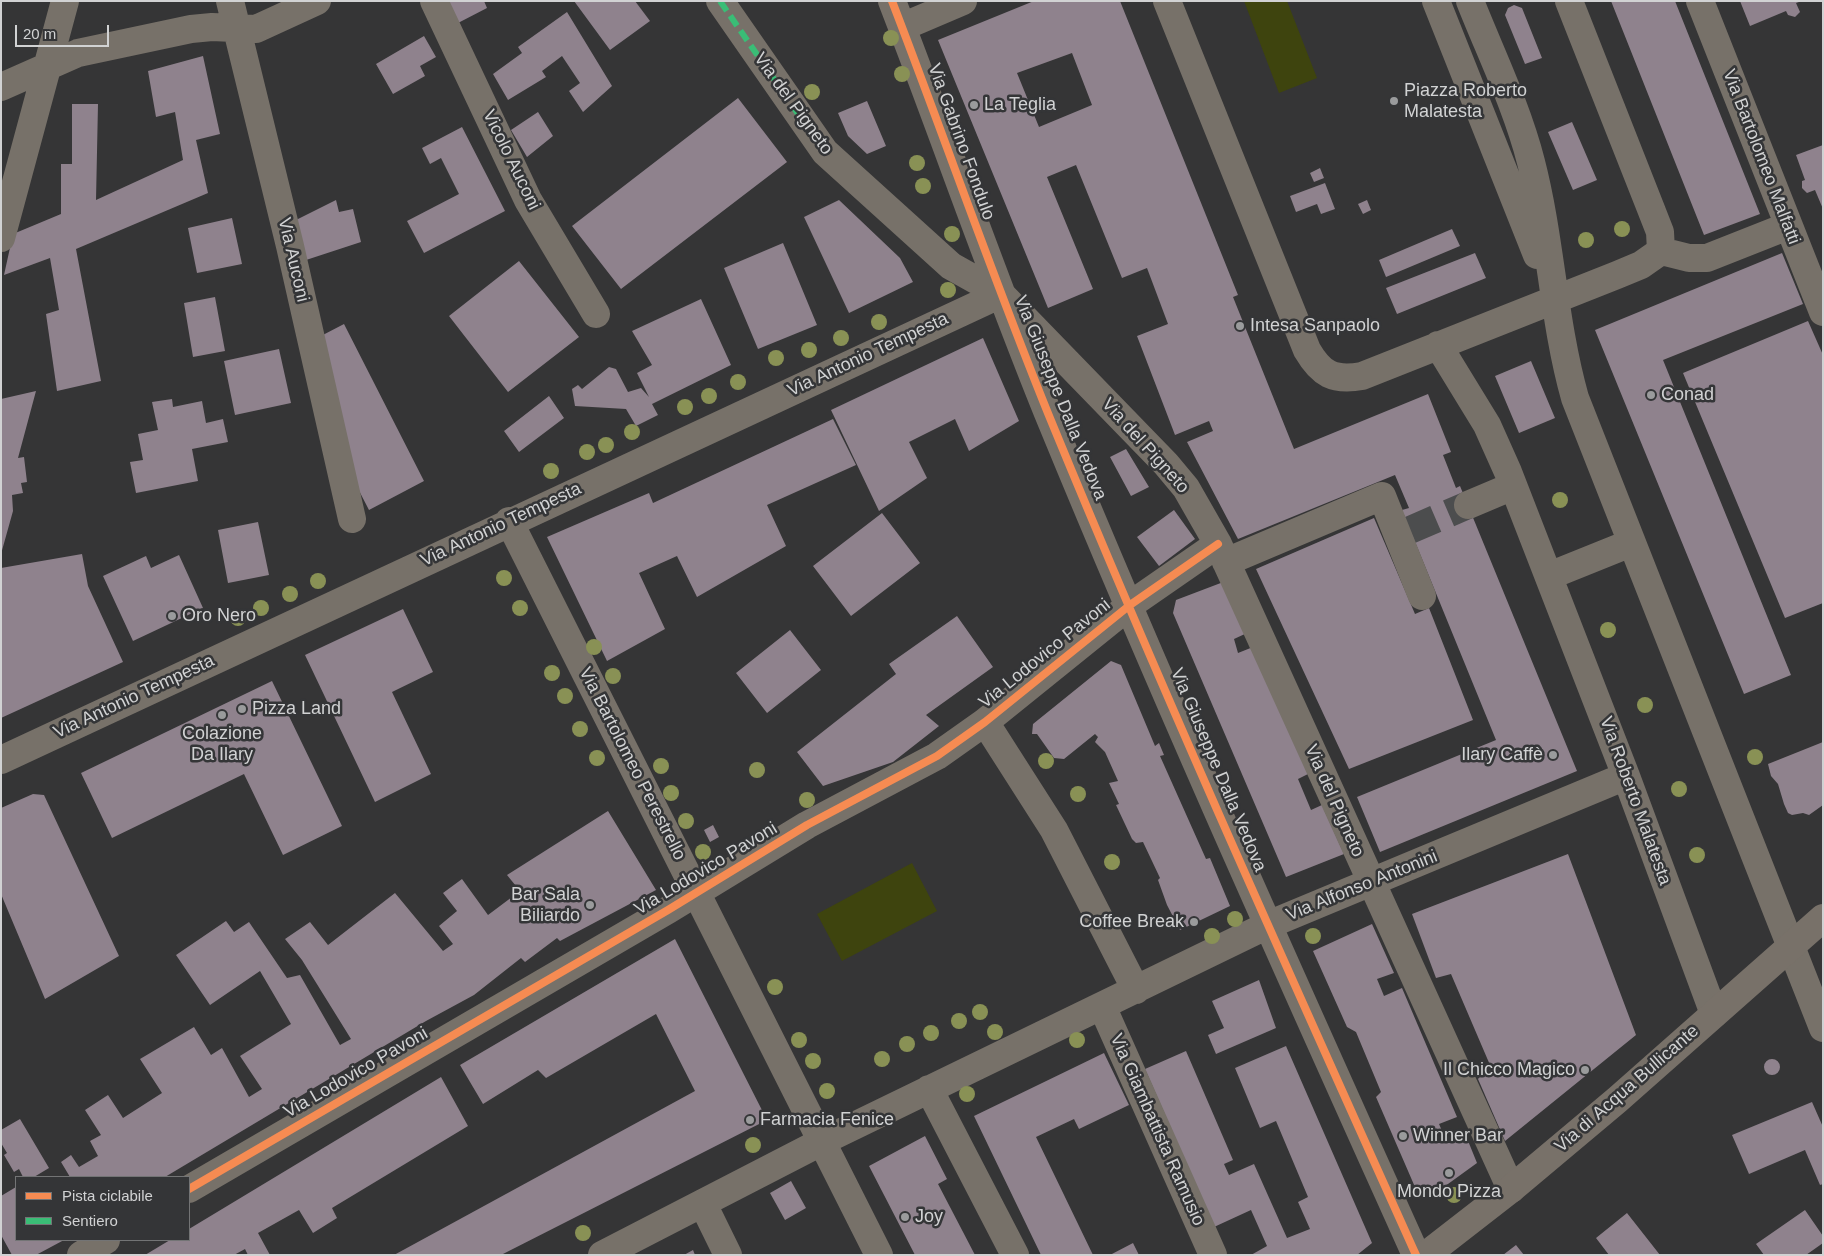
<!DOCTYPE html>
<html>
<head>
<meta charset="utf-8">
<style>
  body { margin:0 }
  #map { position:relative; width:1824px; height:1256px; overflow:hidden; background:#353536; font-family:Helvetica,sans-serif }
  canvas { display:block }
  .frame { position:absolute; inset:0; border:2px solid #d1d2d3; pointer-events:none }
  .legend { position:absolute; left:15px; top:1176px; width:175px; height:65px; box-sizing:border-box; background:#343537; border:1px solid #737475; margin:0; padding:6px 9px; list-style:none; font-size:15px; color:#d1d2d3 }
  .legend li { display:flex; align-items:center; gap:10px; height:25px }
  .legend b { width:25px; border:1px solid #737475 }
  .scale { position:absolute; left:15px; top:25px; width:94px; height:22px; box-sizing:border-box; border:2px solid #d1d2d3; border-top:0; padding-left:6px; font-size:15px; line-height:18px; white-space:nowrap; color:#d1d2d3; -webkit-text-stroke:4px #343537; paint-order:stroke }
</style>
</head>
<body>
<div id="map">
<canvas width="1824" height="1256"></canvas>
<div class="frame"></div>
<ul class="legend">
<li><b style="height:6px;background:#f68b52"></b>Pista ciclabile</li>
<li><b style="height:6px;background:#3abd76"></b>Sentiero</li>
</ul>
<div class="scale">20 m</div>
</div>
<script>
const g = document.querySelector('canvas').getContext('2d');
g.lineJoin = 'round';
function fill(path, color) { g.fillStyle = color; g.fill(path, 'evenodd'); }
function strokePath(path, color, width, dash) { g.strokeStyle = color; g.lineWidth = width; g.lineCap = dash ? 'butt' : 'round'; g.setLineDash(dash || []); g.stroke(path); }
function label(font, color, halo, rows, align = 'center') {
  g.font = font + ' Helvetica,sans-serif'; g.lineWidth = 5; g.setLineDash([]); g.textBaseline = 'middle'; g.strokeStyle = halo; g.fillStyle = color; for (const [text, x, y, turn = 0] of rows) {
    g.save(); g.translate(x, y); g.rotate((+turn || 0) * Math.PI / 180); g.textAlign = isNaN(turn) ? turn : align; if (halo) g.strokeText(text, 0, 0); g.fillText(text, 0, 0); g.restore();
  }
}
const green = new Path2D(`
  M 1244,1 L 1287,1 L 1317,78 L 1279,93 Z
  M 912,863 L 937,911 L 842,961 L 817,914 Z`);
const building = new Path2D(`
  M 448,1 L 484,1 L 487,8 L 458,23 Z
  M 574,1 L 635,1 L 650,21 L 610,50 Z
  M 1034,1 L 1120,1 L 1238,295 L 1233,297 L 1294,449 L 1428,394 L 1451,452 L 1443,455 L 1456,488 L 1460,486 L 1577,771 L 1380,852 L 1357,797 L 1496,740 L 1402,510 L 1409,508 L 1395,475 L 1238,539 L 1187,442 L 1213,431 L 1209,421 L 1175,435 L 1137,336 L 1168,324 L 1147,268 L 1122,278 L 1076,165 L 1047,177 L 1093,289 L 1048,308 L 938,40 ZM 1072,53 L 1092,105 L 1039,127 L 1017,73 Z
  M 1611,1 L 1675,1 L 1760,214 L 1704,235 Z
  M 1740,1 L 1802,1 L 1796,3 L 1800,12 L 1795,17 L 1788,15 L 1786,11 L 1750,26 Z
  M 1514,5 L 1522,8 L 1542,58 L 1525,64 L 1505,15 L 1508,8 Z
  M 567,12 L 612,86 L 583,112 L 569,91 L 580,83 L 562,56 L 542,71 L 546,77 L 508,100 L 493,74 L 522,53 L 518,47 Z
  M 424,36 L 436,57 L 420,66 L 425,76 L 393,94 L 376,64 Z
  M 203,56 L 220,134 L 196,140 L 208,193 L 76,249 L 101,381 L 57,391 L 46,314 L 59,310 L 50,258 L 4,275 L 13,234 L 61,214 L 61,164 L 72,164 L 72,104 L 98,104 L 96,200 L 183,160 L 175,112 L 156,117 L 148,71 Z
  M 738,98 L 787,162 L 621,289 L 572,226 Z
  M 867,101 L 886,146 L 867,154 L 848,136 L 838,113 Z
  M 538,112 L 553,136 L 527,157 L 511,130 Z
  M 1572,122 L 1597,180 L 1573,190 L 1548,132 Z
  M 462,127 L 505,211 L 424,253 L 407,221 L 459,194 L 441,158 L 430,164 L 422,148 Z
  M 1823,145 L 1823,209 L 1815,190 L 1807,193 L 1802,188 L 1802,181 L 1805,180 L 1796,155 Z
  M 1320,168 L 1324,178 L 1314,182 L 1310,173 Z
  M 1325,183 L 1335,209 L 1321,214 L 1317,204 L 1296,212 L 1290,196 Z
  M 336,200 L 339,212 L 353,209 L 361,242 L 303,261 L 294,221 Z
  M 839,200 L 900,258 L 913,282 L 849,313 L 804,217 Z
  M 1367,200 L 1371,210 L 1363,214 L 1358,204 Z
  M 232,218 L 242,264 L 197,273 L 188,228 Z
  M 1452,229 L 1460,246 L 1386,277 L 1379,260 Z
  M 783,243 L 817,325 L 758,349 L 724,268 Z
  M 1475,253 L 1486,278 L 1397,314 L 1386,288 Z
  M 1782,253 L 1803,304 L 1663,360 L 1791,675 L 1744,694 L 1595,330 Z
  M 519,261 L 579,337 L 508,392 L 449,316 Z
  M 215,297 L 225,351 L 193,357 L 184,303 Z
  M 701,299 L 731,365 L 652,404 L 658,415 L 636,426 L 626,409 L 575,406 L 572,389 L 578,385 L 582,389 L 609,367 L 616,369 L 628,392 L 641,388 L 649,397 L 637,373 L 652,365 L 632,331 Z
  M 1808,321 L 1823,355 L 1823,603 L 1785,618 L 1683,373 Z
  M 344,324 L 424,481 L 369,510 L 354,481 L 319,337 Z
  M 983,338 L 1019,421 L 969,451 L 955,419 L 909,442 L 927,478 L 879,511 L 831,410 Z
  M 279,349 L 291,403 L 235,415 L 224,361 Z
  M 1531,361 L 1555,418 L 1519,433 L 1495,376 Z
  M 36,391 L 18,458 L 24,457 L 27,482 L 21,483 L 23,493 L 12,495 L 13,511 L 1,554 L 1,399 Z
  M 549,396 L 564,418 L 519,452 L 504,431 Z
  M 172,399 L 173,407 L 202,401 L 206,423 L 223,419 L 228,442 L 192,449 L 198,481 L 136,493 L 130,462 L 143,460 L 138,434 L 158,430 L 152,402 Z
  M 833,419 L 856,465 L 767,505 L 786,546 L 697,597 L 677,556 L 639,573 L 665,629 L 607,661 L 547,537 L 649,493 L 653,503 Z
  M 1126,449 L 1149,487 L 1131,496 L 1110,457 Z
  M 1174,510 L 1195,539 L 1159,566 L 1137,537 Z
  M 882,513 L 920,563 L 851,616 L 813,566 Z
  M 1374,518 L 1415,614 L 1429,608 L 1473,720 L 1349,769 L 1256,569 Z
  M 258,522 L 269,575 L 228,583 L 218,530 Z
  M 82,554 L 88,586 L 123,662 L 1,718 L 1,568 Z
  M 179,555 L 203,608 L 133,641 L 103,576 L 146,556 L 151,568 Z
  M 1226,581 L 1247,633 L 1234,639 L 1238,653 L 1253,647 L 1308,774 L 1298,779 L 1311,810 L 1322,805 L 1344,854 L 1286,877 L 1173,613 L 1176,600 Z
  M 403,609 L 433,672 L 392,692 L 431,774 L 375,802 L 305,655 Z
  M 957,616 L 993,667 L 926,715 L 939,726 L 893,762 L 823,786 L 797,752 L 896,674 L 889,664 Z
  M 790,630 L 821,670 L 767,713 L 736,673 Z
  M 1111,661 L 1121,665 L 1155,746 L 1159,743 L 1164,755 L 1160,756 L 1206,859 L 1210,858 L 1230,906 L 1180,930 L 1167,905 L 1158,880 L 1160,878 L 1143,842 L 1136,843 L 1132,839 L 1116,805 L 1119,804 L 1109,783 L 1118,781 L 1105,752 L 1095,742 L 1098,737 L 1095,734 L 1064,759 L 1054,758 L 1037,734 L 1032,734 L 1033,724 Z
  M 272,681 L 342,826 L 283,855 L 244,774 L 112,838 L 81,773 Z
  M 1823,742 L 1823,805 L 1809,815 L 1803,813 L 1792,815 L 1788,813 L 1784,804 L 1778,784 L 1771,776 L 1768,764 Z
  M 33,794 L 44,795 L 119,956 L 45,999 L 1,894 L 1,808 Z
  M 608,811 L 656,890 L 560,941 L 557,938 L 525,962 L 521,958 L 474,995 L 426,1021 L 165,1177 L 70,1177 L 61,1162 L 71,1155 L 79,1167 L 98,1156 L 90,1141 L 101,1135 L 85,1110 L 108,1095 L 123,1118 L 162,1093 L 140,1059 L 194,1027 L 211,1055 L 222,1048 L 249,1097 L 262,1089 L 240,1056 L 291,1024 L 260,971 L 210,1005 L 176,955 L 226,921 L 234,932 L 249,922 L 287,978 L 300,975 L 340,1045 L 351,1039 L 302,960 L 285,939 L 310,922 L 328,945 L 395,893 L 443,951 L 453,944 L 439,926 L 457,911 L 443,893 L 462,879 L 488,915 L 520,891 L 507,875 Z
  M 713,825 L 719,837 L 710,842 L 704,830 Z
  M 1568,854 L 1636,1035 L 1505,1141 L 1478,1079 L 1490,1065 L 1451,974 L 1436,978 L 1412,914 Z
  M 1372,924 L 1394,973 L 1377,979 L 1384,996 L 1402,988 L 1457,1117 L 1439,1124 L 1446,1140 L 1464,1131 L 1477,1163 L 1430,1197 L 1418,1194 L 1376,1097 L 1381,1092 L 1356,1032 L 1347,1027 L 1313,951 Z
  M 675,939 L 767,1120 L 501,1255 L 394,1255 L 695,1091 L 656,1014 L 546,1078 L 538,1070 L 483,1104 L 460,1065 Z
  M 1259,980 L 1276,1028 L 1216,1054 L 1208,1035 L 1224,1028 L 1212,1001 Z
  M 1286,1046 L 1372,1243 L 1357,1255 L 1251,1255 L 1267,1246 L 1251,1210 L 1214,1227 L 1145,1069 L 1186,1051 L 1233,1160 L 1224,1164 L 1229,1175 L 1254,1164 L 1287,1238 L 1310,1229 L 1298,1202 L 1308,1197 L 1276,1121 L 1260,1128 L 1235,1068 Z
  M 1104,1053 L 1129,1105 L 1079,1129 L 1074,1119 L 1036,1137 L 1093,1255 L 1041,1255 L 974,1116 Z
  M1764 1067a8 8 0 1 1 16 0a8 8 0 1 1-16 0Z
  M 441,1077 L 468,1126 L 332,1208 L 337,1218 L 313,1233 L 299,1210 L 258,1233 L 270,1255 L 248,1255 L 245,1249 L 234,1255 L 145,1255 L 170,1240 L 189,1240 L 189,1229 Z
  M 1812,1102 L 1823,1127 L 1823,1184 L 1820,1185 L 1805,1150 L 1749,1174 L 1732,1135 Z
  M 20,1119 L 49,1168 L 34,1177 L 23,1177 L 19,1169 L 14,1172 L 4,1155 L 7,1153 L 1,1143 L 1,1130 Z
  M 925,1136 L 947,1179 L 938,1184 L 975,1255 L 915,1255 L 869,1166 Z
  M 791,1181 L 806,1208 L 785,1220 L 770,1193 Z
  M 16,1187 L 16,1240 L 64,1240 L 36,1255 L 12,1255 L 1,1235 L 1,1196 Z
  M 1805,1210 L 1823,1236 L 1823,1243 L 1806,1255 L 1764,1255 L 1756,1244 Z
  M 1627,1213 L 1660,1255 L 1609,1255 L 1596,1238 Z
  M 1133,1243 L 1139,1255 L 1110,1255 Z
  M 1516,1245 L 1524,1255 L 1503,1255 Z
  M 693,1250 L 695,1255 L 684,1255 Z`);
const minorTunnel = new Path2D(`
  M 1410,530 L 1468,505`);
const minor = new Path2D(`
  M 230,1 L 290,246 L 352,519
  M 434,1 L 528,200 L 596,314
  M 720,1 L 825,152 L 951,266 L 1001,294 L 1166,464 L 1186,488 L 1218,544 L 1511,1189
  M 892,1 C 946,141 995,284 1052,423 C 1167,703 1292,979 1416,1255
  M 1167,1 L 1307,350 C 1321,374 1333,381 1362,376 L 1617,275 L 1641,265 L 1661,251 L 1660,232 L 1651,209 L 1569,1
  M 1436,1 L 1537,255
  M 1470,1 C 1491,54 1517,107 1531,162 C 1551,239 1553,320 1575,398 L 1823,1028
  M 1700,1 L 1823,312
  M 902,27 L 963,1
  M 1,87 L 78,53 L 191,29 L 212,27 L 256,29 L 317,1
  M 1,238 L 65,1
  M 1661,251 L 1689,258 L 1707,258 L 1788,226
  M 1438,345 L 1487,425 L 1508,472 L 1626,776 L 1714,1014
  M 1468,505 L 1513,486
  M 509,521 L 879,1255
  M 1226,562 L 1382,496 L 1422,596
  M 1549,576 L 1631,543
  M 985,722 L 1054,830 L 1136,990
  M 1,760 L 1001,294
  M 1102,1006 L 1213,1255
  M 929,1089 L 1015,1255
  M 189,1189 L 668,910 L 807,825 L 937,756 L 985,722 L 1130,605 L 1218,544
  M 703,1204 L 728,1255
  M 81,1255 L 106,1240
  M 602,1255 L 823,1141 L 1268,925 L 1626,776`);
const major = new Path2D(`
  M 1426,1255 L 1511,1189 L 1617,1100 L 1823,918`);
const quiet = new Path2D(`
  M 720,1 L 814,137`);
const cycleway = new Path2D(`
  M 892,1 C 946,141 995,284 1052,423 C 1167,703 1292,979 1416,1255
  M 189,1189 L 668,910 L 807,825 L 937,756 L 985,722 L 1130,605 L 1218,544`);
const trees = [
  [891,38],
  [902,74],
  [812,92],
  [917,163],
  [923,186],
  [1622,229],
  [952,234],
  [1586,240],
  [948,290],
  [879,322],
  [841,338],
  [809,350],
  [776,358],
  [738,382],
  [709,396],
  [685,407],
  [632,432],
  [606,445],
  [587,452],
  [551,471],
  [1560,500],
  [504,578],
  [318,581],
  [290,594],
  [261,608],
  [520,608],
  [238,618],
  [1608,630],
  [594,647],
  [552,673],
  [613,676],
  [565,696],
  [1645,705],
  [580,729],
  [1755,757],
  [597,758],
  [1046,761],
  [661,766],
  [757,770],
  [1679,789],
  [671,793],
  [1078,794],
  [807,800],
  [686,821],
  [703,852],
  [1697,855],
  [1112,862],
  [1235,919],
  [1212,936],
  [1313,936],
  [775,987],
  [980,1012],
  [959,1021],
  [995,1032],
  [931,1033],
  [799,1040],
  [1077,1040],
  [907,1044],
  [882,1059],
  [813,1061],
  [827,1091],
  [967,1094],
  [753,1145],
  [1454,1195],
  [583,1233]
];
const markers = [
  [1394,101,5,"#9a9b9c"],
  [974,105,5,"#9a9b9c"],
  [1240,326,5,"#9a9b9c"],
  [1651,395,5,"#9a9b9c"],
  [172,616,5,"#9a9b9c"],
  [242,709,5,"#9a9b9c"],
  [222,715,5,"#9a9b9c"],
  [1553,755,5,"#9a9b9c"],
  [590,905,5,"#9a9b9c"],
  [1194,922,5,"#9a9b9c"],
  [1585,1070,5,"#9a9b9c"],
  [750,1120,5,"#9a9b9c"],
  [1403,1136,5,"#9a9b9c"],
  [1449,1173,5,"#9a9b9c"],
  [905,1217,5,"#9a9b9c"]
];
const poiNames = [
  ["Piazza Roberto",1404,91],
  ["Malatesta",1404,112],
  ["La Teglia",984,105],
  ["Intesa Sanpaolo",1250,326],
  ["Conad",1661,395],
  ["Oro Nero",182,616],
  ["Pizza Land",252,709],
  ["Colazione",222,734,"center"],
  ["Da Ilary",222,755,"center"],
  ["Ilary Caffè",1543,755,"right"],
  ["Bar Sala",580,895,"right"],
  ["Biliardo",580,916,"right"],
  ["Coffee Break",1184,922,"right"],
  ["Il Chicco Magico",1575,1070,"right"],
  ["Farmacia Fenice",760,1120],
  ["Winner Bar",1413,1136],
  ["Mondo Pizza",1449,1192,"center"],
  ["Joy",915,1217]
];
const streetNames = [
  ["Via del Pigneto",793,104,54],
  ["Via Gabrino Fondulo",961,142,70],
  ["Via Bartolomeo Malfatti",1761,157,69],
  ["Vicolo Auconi",511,160,64],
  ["Via Auconi",293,260,77],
  ["Via Antonio Tempesta",868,355,-25],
  ["Via Giuseppe Dalla Vedova",1060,398,68],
  ["Via del Pigneto",1145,446,48],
  ["Via Antonio Tempesta",501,525,-25],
  ["Via Lodovico Pavoni",1045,654,-39],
  ["Via Antonio Tempesta",134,697,-25],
  ["Via Bartolomeo Perestrello",632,764,63],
  ["Via Giuseppe Dalla Vedova",1218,770,67],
  ["Via del Pigneto",1334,801,66],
  ["Via Roberto Malatesta",1635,801,70],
  ["Via Lodovico Pavoni",706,869,-31],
  ["Via Alfonso Antonini",1362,886,-22],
  ["Via Lodovico Pavoni",356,1073,-30],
  ["Via di Acqua Bullicante",1627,1089,-41],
  ["Via Giambattista Ramusio",1157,1130,66]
];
fill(green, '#3e440e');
fill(building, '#8f828d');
strokePath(minorTunnel, '#4c4d4e', 28, [28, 14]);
strokePath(minor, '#777169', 28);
strokePath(major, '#787169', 28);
strokePath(quiet, '#3abd76', 6, [12, 6]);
strokePath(cycleway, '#f68b52', 8);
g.fillStyle = '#899155';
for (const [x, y] of trees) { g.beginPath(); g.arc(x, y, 8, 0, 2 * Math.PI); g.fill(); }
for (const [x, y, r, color] of markers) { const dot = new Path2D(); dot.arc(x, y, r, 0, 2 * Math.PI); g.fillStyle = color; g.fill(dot); strokePath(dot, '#343537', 2); }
label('18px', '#d1d2d3', '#343537', poiNames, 'left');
label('18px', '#d1d2d3', '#343537', streetNames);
</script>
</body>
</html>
